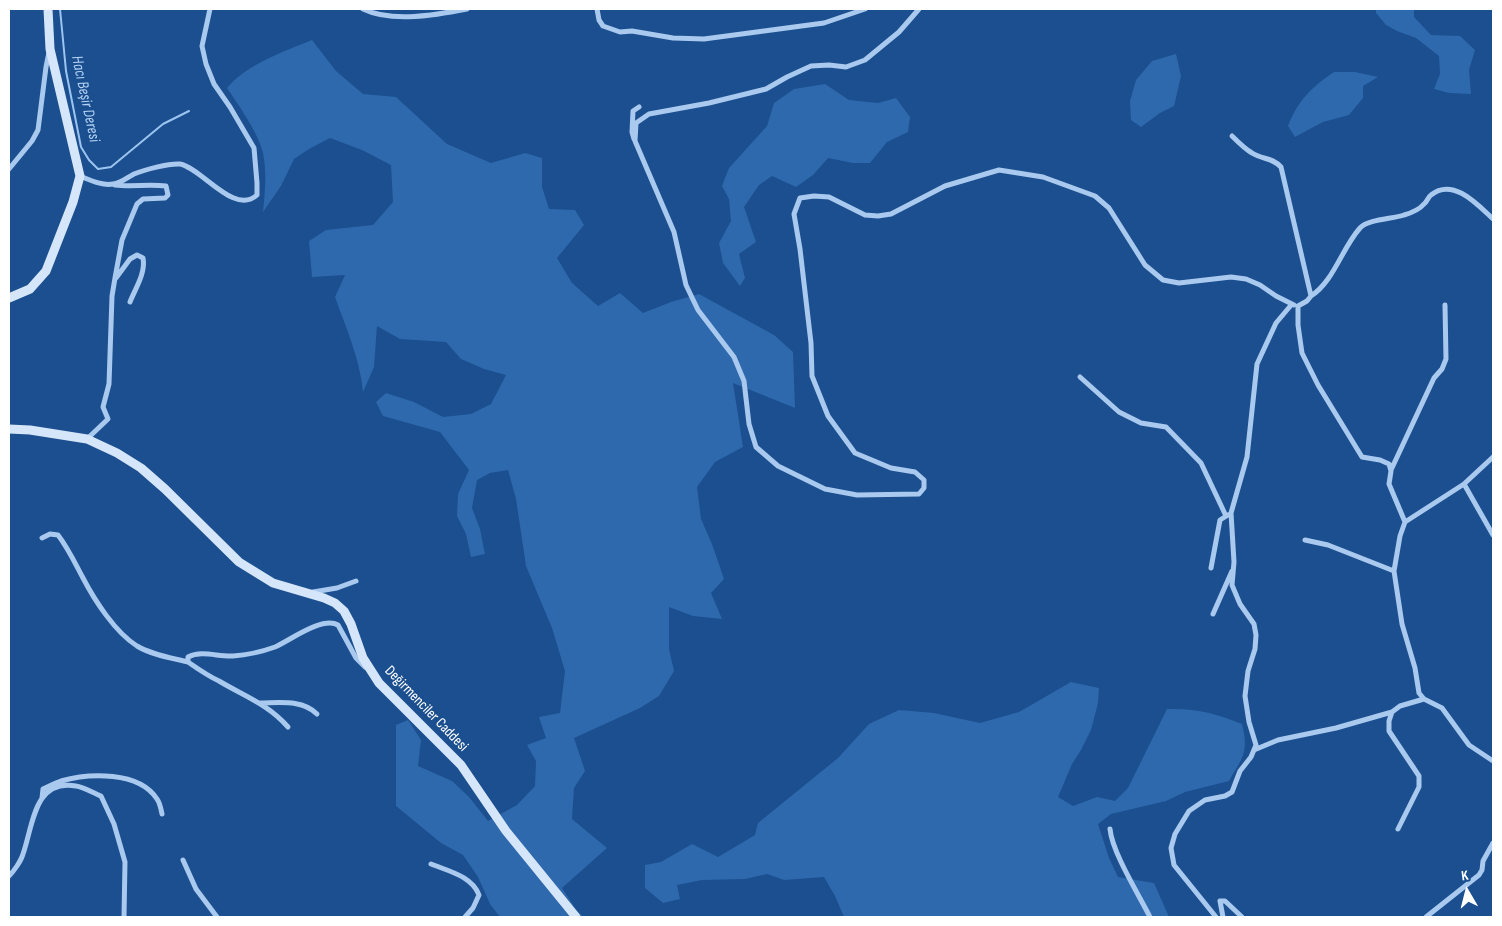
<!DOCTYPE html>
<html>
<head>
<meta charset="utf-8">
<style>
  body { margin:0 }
  #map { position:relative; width:1502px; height:926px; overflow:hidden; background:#1b4f8f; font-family:"Sofia Sans Condensed",sans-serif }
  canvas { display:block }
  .frame { position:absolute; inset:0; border:10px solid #fff; pointer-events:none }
  .north { position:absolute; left:1442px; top:866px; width:50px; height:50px; -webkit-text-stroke:4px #1b4f8f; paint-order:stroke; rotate:352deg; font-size:14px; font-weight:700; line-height:20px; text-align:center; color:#fff }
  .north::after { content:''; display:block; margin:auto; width:18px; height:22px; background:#fff; clip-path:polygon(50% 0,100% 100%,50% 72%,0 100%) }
</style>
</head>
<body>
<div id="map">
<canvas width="1502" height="926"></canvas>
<div class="frame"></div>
<div class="north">K</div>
</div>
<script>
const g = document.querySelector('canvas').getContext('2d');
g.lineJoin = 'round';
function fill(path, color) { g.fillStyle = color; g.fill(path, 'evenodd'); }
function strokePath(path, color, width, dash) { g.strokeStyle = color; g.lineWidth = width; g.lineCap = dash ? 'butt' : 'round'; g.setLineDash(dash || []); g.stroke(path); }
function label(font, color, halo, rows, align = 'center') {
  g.font = font + ' "Sofia Sans Condensed",sans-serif'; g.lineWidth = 4; g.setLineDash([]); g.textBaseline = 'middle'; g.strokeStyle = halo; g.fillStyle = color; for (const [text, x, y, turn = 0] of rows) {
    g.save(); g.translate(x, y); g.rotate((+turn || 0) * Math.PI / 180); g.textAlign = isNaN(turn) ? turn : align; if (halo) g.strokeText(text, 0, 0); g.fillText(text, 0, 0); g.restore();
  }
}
const green = new Path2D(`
  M 1376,9 L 1414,9 L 1414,17 L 1431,35 L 1460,36 L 1475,50 L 1469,70 L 1471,94 L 1449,93 L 1434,89 L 1440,74 L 1439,56 L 1416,38 L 1397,31 L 1386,25 L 1376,13 Z
  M 312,40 L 336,71 L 363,94 L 396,97 L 447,144 L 491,163 L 525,153 L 542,158 L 542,187 L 549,209 L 575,210 L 584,225 L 557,258 L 572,283 L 598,306 L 620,293 L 643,313 L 671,302 L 699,294 L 774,335 L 793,352 L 795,408 L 733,383 L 743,447 L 715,462 L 697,487 L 701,519 L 712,544 L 724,579 L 711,593 L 722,619 L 693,616 L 669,607 L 669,649 L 674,671 L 659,696 L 640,708 L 574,738 L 585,771 L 574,788 L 572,819 L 607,848 L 562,888 L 577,911 L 584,917 L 500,917 L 490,904 L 478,877 L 463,855 L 441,843 L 396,806 L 396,725 L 408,720 L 421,740 L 418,766 L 452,781 L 469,797 L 488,821 L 517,805 L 535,786 L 536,761 L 527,745 L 546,738 L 539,717 L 560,713 L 565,671 L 552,628 L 526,566 L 516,499 L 508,470 L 490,473 L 477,480 L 472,508 L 480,529 L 485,554 L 471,557 L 466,534 L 457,516 L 458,494 L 469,470 L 440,432 L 383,416 L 376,402 L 386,393 L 414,402 L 443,417 L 471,414 L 491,404 L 506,375 L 484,369 L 461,359 L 446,342 L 400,339 L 377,326 L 374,367 L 363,392 C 360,359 346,328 335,297 L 345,275 L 312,277 L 309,241 L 326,230 L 373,225 L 393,202 L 391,165 L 362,150 L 330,138 L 309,149 L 294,159 L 281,186 L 263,212 C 265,192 267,173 263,153 C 258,132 239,106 227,88 C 247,64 283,52 312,40 Z
  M 1176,54 L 1181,76 L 1174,106 L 1160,113 L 1141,127 L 1131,120 L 1130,101 L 1136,80 L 1152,61 Z
  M 1334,72 L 1355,72 L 1378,77 L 1363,86 L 1363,98 L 1349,115 L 1323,122 L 1295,137 L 1288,126 C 1298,100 1312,87 1334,72 Z
  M 825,84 L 849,100 L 878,103 L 896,98 L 910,117 L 908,132 L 887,142 L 870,163 L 853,163 L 828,158 L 813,175 L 796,187 L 772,176 L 759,185 L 744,207 L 756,242 L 739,254 L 745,278 L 740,286 L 723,263 L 719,243 L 731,221 L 729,199 L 722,186 L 729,168 L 767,126 L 774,103 L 794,89 Z
  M 1071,682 L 1099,688 L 1098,703 L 1091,730 L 1081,750 L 1072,764 L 1058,797 L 1073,806 L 1097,797 L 1115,801 L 1128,788 L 1167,709 C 1196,708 1215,713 1242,724 C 1249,752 1243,757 1229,781 L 1185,792 L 1166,801 L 1111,814 L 1098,824 L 1109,858 L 1118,877 L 1154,883 L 1169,917 L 844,917 L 835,896 L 824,877 L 784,880 L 767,874 L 745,879 L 702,880 L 677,885 L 680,899 L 663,903 L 645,888 L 645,865 L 661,862 L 692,844 L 718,857 L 755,835 L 758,823 L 838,758 L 869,724 L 899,710 L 934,713 L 980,723 L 1019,712 Z`);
const stream = new Path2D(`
  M 60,9 L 66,71 L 81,147 L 89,160 L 98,169 L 111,167 L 163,124 L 189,111`);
const street = new Path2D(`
  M 363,9 C 392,23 436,15 467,9
  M 597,9 L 599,20 L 603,26 L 620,32 L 632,31 L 673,38 L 704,39 L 824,23 L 865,9
  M 919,9 L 899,32 L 865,60 L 846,67 L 829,65 L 811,66 L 787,77 L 766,89 L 709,103 L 649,114 L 636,123 L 635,141 L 674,232 L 686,285 L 698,310 L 734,357 L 744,381 L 749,424 L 756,447 L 778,466 L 825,489 L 857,495 L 919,494 L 924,488 L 924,480 L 915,472 L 891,468 L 855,453 L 828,416 L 812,376 L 811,343 L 800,249 L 794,214 L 800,198 L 814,196 L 829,197 L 865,215 L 878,216 L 891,214 L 945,186 L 999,170 L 1043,177 L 1095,196 L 1109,208 L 1145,265 L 1163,280 L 1179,283 L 1231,277 L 1246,279 L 1260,285 L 1276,296 L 1292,304
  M 1232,136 C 1238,142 1245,149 1252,153 C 1263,160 1272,157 1281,167 L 1311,296 L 1307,301 L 1298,306 L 1298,325 L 1302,353 L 1318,385 L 1362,457 L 1380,460 L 1389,464 L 1391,471 L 1389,484 L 1405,522 L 1400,536 L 1394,571 L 1402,624 L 1415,668 L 1419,693 L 1424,699 L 1442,708 L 1469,745 L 1493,761
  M 634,139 L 632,132 L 633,111 L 639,107
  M 9,169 L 32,141 L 38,130 L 46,67 L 49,52
  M 80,176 C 90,180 102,186 113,184 C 120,184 128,177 134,174 C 144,170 169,163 180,164 C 202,168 234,216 257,195 L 257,183 L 254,148 L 230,107 L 214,84 L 206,64 L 202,46 L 210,9
  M 116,278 L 130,259 L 137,255 L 143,258 C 146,273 135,289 130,302
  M 1311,296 C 1334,281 1342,248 1360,228 C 1368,219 1393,219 1404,215 C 1411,213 1419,210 1424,204 C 1427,202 1428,197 1431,195 C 1453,177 1478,205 1493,219
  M 1080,377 L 1119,412 L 1141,423 L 1166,427 L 1201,463 L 1226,516
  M 87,439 L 108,419 L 103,407 L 109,384 L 112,296 L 115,278 L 122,240 L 137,204 L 143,199 L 165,198 L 168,195 L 166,186 C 148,184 132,187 115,185
  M 1391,470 L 1434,378 L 1442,369 L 1446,359 L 1445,305
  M 1464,484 L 1493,535
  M 1405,522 L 1464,484 L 1493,457
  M 42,538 L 50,534 L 58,535 C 68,548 75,563 83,578 C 95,601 115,632 137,646 C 152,655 172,658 188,662
  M 1305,540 L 1328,545 L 1394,571
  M 1211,568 L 1220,520 L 1228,515
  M 313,592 L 337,588 L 356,581
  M 1213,614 L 1232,571
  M 259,703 C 279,703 302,699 317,714
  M 288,727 C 268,704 244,696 219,681 C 208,676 198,669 188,662 L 188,657 C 202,650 218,657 233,656 C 247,655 261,652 275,647 C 289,641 322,616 338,625 L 356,658 L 365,667
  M 1254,750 L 1278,740 L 1336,728 L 1392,712
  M 42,798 L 43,789 C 49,786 55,783 61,781 C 89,773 139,771 157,799 C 160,803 161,809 162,814
  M 1110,829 C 1112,852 1139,895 1150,917
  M 1398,829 L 1419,787 L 1419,776 L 1389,731 L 1389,721 L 1392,712 L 1400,706 L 1424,699
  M 183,860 L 196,889 L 217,917
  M 431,864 C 448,871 472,876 479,895 L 473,908 L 465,917
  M 9,876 C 14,871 21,861 23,854 C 33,826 34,778 76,786 C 84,787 93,793 101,796 L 114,824 L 125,862 L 124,917
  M 1216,917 L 1174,865 L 1171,848 L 1175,834 L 1189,811 L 1205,800 L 1225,796 L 1232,792 L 1240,771 L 1251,757 L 1256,745 L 1249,722 L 1245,696 L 1248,671 L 1255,649 L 1256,635 L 1254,624 L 1240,604 L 1232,585 L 1234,562 L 1231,513 L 1247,457 L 1257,364 L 1276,323 L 1292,304 L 1294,305
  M 1223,917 L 1220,901 L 1225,901 L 1242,917
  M 1426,917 L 1479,875 L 1482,870 L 1483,861 L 1493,843`);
const secondary = new Path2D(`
  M 9,298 L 30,289 L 46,271 L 73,202 L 80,176 L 50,49 L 48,9
  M 9,429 L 30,430 L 87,439 L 117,453 L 141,468 L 165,489 L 239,562 L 273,583 L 324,598 L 335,603 L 344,611 L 351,624 L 363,658 L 379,683 L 461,765 L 506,831 L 576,917`);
const streetNames = [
  ["Değirmenciler Caddesi",426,709,46]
];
const waterNames = [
  ["Hacı Beşir Deresi",85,99,78]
];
fill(green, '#2e69ad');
strokePath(stream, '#9cc4f0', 2);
strokePath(street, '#a9c9ee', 5);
strokePath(secondary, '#d6e6fa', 9);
label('15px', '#fff', '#1b4f8f', streetNames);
label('italic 16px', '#b5d3f5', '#1b4f8f', waterNames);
</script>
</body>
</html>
